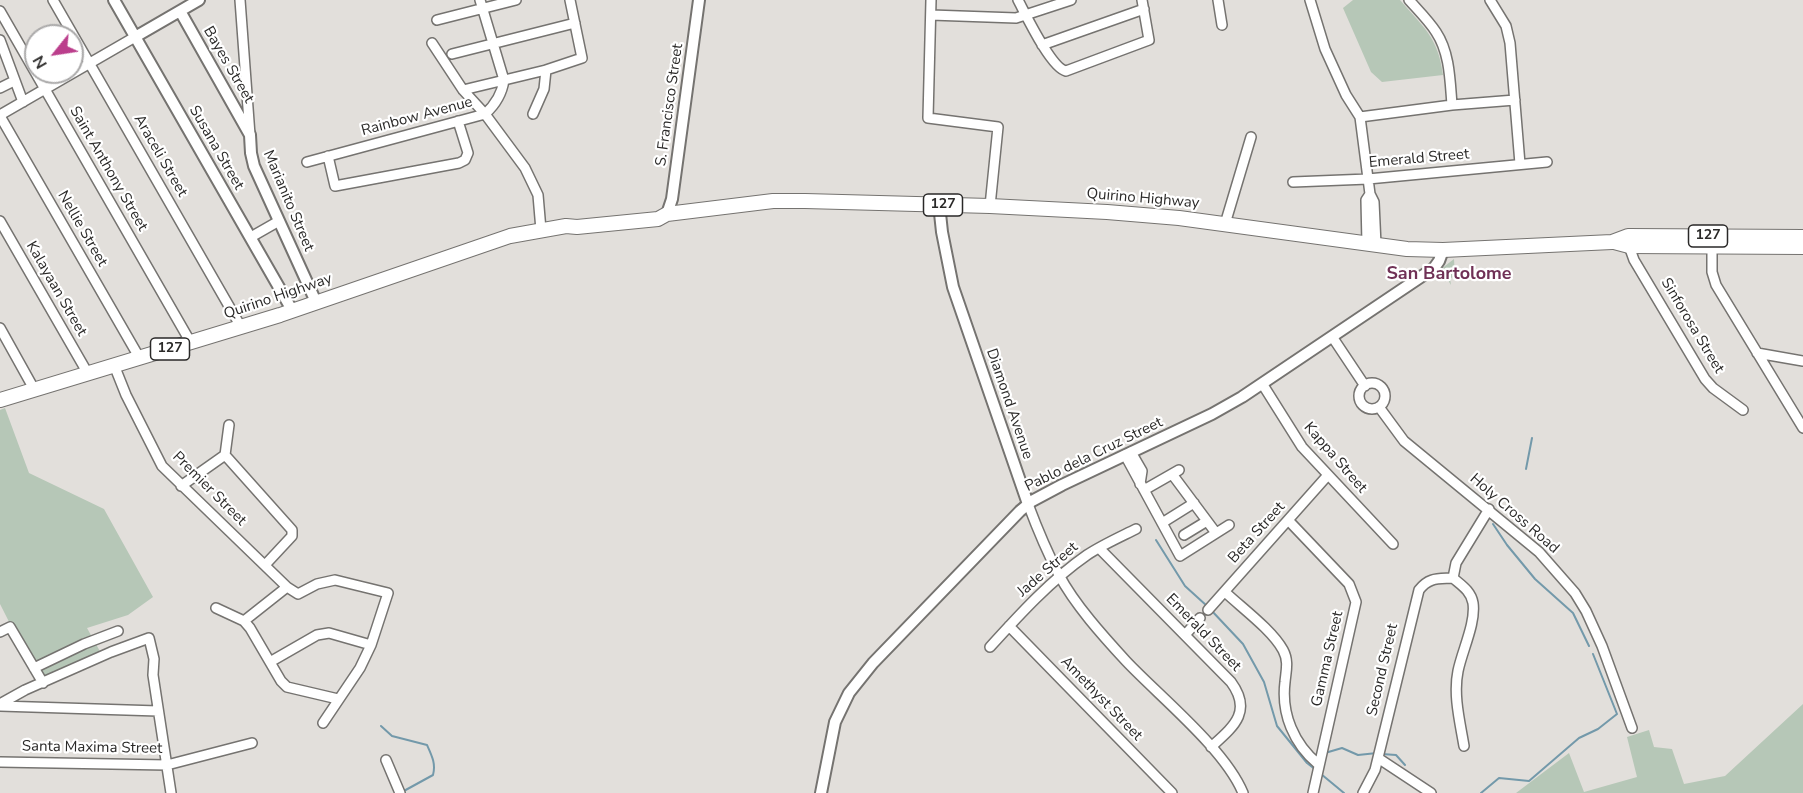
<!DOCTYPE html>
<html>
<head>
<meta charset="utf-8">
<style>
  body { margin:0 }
  #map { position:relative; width:1803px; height:793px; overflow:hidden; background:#e2dfdb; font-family:"Nunito Sans",sans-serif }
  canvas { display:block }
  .north { position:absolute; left:24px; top:24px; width:60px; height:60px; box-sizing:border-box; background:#fff; border:2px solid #aaa9a9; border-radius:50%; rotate:240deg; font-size:16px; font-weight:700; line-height:24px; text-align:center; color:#2a2928 }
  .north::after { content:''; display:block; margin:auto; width:21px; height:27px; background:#bb3e8c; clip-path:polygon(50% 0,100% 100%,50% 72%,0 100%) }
</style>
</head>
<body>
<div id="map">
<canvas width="1803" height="793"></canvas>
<div class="north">N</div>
</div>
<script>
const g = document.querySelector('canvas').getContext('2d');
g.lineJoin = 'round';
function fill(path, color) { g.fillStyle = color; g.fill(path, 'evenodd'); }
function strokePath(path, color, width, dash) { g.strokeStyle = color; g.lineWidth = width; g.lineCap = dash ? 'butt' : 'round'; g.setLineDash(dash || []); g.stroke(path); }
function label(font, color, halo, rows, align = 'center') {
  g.font = font + ' "Nunito Sans",sans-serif'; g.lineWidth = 4.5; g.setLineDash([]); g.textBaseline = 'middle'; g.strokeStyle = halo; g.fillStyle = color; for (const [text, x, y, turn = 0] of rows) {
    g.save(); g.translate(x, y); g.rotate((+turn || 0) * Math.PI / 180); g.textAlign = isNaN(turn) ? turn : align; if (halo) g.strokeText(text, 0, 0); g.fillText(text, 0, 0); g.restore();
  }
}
const green = new Path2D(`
  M 1353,0 L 1400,0 C 1424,28 1438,37 1443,75 L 1382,82 L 1371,72 L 1343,8 Z
  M 1454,259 L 1455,277 L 1450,278 L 1451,285 L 1441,269 Z
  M 5,408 L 29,473 L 104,509 L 153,597 L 128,615 L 87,628 L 102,655 L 40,683 L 0,604 L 0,410 Z
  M 1803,704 L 1803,793 L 1516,793 L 1569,753 L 1584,792 L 1637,777 L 1627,737 L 1649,730 L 1654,747 L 1672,749 L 1684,784 L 1725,776 Z`);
const stream = new Path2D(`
  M 1526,469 L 1532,438
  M 1493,524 L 1507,545 L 1535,579 L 1573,613 L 1589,646
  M 1156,540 L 1185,586 L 1207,606
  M 1211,610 L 1243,644 L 1264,682 L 1277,726 L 1307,763 L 1316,770
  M 381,726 L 392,736 L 427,745 C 432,756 436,764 433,775 L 402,792
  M 1325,753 L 1342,748 L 1358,755 L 1377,753
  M 1382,754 L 1396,755 L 1405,765
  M 1321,774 L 1344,793
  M 1481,793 L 1499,778 L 1529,781 L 1579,738 L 1598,729 L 1617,714 L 1593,654`);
const minor = new Path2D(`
  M 53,0 L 241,327
  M 240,0 L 250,135
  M 931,0 L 928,118 L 998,127 L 990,206
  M 1018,0 C 1026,15 1051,68 1066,71 L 1149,40 L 1142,0
  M 1218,0 L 1222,25
  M 1310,0 L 1325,49 L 1346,95 L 1360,117 L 1370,194 L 1374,202 L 1376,245
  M 1409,0 C 1418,10 1429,21 1436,32 C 1450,53 1450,81 1452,105
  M 1490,0 L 1506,26 L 1510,43 L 1520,164
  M 0,11 L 191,343
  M 931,15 L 1016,18 L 1071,0
  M 437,20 L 516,0
  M 0,40 L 23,102
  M 432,43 L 463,90 L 485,114 L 525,168 L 538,195 L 541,230
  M 1042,45 L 1144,9
  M 452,54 L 575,23
  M 0,88 L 14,81
  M 463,90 L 546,70 L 582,58 L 570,0
  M 533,114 L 544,89 L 546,70
  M 0,115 L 135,37
  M 0,116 L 139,357
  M 1360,117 L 1452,105 L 1515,100
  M 328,156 L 335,186 L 459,163 L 465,160 L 468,153 L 458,121
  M 307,162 L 485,114 C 495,105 502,94 504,80 L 480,0
  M 1293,182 L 1368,179 L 1547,162
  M 0,221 L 87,372
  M 1225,224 L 1251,137
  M 251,237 L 279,221
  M 1712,243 L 1712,272 L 1716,285 L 1803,428
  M 1367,244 L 1366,200 L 1370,194
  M 1629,246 L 1634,260 L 1705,379 L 1713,388 L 1743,410
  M 0,328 L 34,389
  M 1333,338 L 1365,386
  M 1757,353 L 1803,361
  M 114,365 L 126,395 L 162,466 L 287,587 L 298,594 L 317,584 L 335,580 L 388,593 L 371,645 L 360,668 L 323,723
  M1359 396a13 13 0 1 1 26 0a13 13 0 1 1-26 0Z
  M 1263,385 L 1302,447 L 1393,544
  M 1379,407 L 1404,441 L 1539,552 L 1575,593 L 1586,611 L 1602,646 L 1632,728
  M 1131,452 L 1142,471 L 1140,484
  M 225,455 L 292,530 L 292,536 L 265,565
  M 1125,455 L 1180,556 L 1229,525
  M 1172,474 L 1216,533
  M 181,486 L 225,455 L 229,425
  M 1144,490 L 1179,470
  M 1028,504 C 1037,528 1047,552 1059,575 C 1075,605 1103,636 1126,661 C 1160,697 1225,749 1243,793
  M 1288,520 L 1349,584 L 1356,602 L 1313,793
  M 1162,523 L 1194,503
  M 1184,535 L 1207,521
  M 1099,548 L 1231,682 C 1253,712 1233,727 1211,747
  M 1453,578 C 1461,585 1471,591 1473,603 C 1476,623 1462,651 1458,671 C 1453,695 1460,722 1464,746
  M 1453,578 L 1456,563 L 1489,509
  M 1225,592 C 1242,608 1272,630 1283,650 C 1289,661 1286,671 1285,682 C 1281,714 1294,744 1318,764
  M 216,608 L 244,621 L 250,628 L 281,681 L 287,687 L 338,699
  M 1208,610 L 1328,475
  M 244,621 L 287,587
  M 1009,626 L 1172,793
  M 0,632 L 10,627 L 43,683
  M 1185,635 L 1200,618
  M 990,647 C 1020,614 1051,580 1087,555 C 1102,545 1120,537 1136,529
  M 270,662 L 317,635 L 329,633 L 371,645
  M 34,668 L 84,644 L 118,631
  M 0,704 L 25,690 L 111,652 L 149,638 L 154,659 L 153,675 L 171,793
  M 0,706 L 158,711
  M 1378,758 L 1431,793
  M 386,760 L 400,793
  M 0,762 L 167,765 L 252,743
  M 1363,793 L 1375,770 L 1419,590 C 1429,577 1438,579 1453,578`);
const tertiary = new Path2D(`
  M 114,0 L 292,310
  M 180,11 L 250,135 L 251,153 L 254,166 L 316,302
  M 135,37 L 199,0
  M 939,204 L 942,232 L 953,287 L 1028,504
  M 667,214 L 672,199 L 699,0
  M 821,793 L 835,722 L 849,693 L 873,663 L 1020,511 L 1032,501 L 1062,485 L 1212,414 L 1242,397 L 1434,268 L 1439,261 L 1443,250`);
const primary = new Path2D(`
  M 1614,242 L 1629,246 L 1803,247
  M 0,400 L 280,315 L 510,236 L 566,226 L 577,227 L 658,219 L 667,214 L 773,201 L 805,201 L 990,206 L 1107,212 L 1179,218 L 1407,249 L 1443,250 L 1612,242 L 1628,236 L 1803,237`);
const shields = [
  [943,205,39],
  [1708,236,39],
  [170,349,39]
];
const shieldNames = [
  ["127",943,205],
  ["127",1708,236],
  ["127",170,349]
];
const streetNames = [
  ["Bayes Street",228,65,60],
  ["S. Francisco Street",670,105,-82],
  ["Rainbow Avenue",417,117,-15],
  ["Susana Street",216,148,60],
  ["Araceli Street",160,156,60],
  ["Emerald Street",1419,159,-5],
  ["Saint Anthony Street",108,169,60],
  ["Quirino Highway",1143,199,5],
  ["Marianito Street",288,201,67],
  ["Nellie Street",82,229,60],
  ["Kalayaan Street",56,289,60],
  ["Quirino Highway",278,297,-19],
  ["Sinforosa Street",1692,326,59],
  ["Diamond Avenue",1009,404,71],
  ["Pablo dela Cruz Street",1094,455,-26],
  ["Kappa Street",1335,458,49],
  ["Premier Street",209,489,45],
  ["Holy Cross Road",1514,514,41],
  ["Beta Street",1257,533,-48],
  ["Jade Street",1048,570,-41],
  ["Emerald Street",1203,633,46],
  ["Gamma Street",1328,659,-77],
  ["Second Street",1383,670,-77],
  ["Amethyst Street",1101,699,46],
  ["Santa Maxima Street",92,748,1]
];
const quarterNames = [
  ["San Bartolome",1449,275]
];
fill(green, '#b6c7b7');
strokePath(stream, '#7399aa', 2);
strokePath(minor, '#757370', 12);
strokePath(tertiary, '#757370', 14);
strokePath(primary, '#757370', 16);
strokePath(minor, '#fff', 9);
strokePath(tertiary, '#fff', 10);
strokePath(primary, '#fff', 14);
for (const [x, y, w] of shields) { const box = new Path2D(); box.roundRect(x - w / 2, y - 11, w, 22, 4.5); g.fillStyle = '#fff'; g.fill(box); strokePath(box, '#2a2928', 1.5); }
label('bold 14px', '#2a2928', null, shieldNames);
label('15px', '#2a2928', '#fff', streetNames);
label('bold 18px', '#703156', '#fff', quarterNames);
</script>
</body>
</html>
